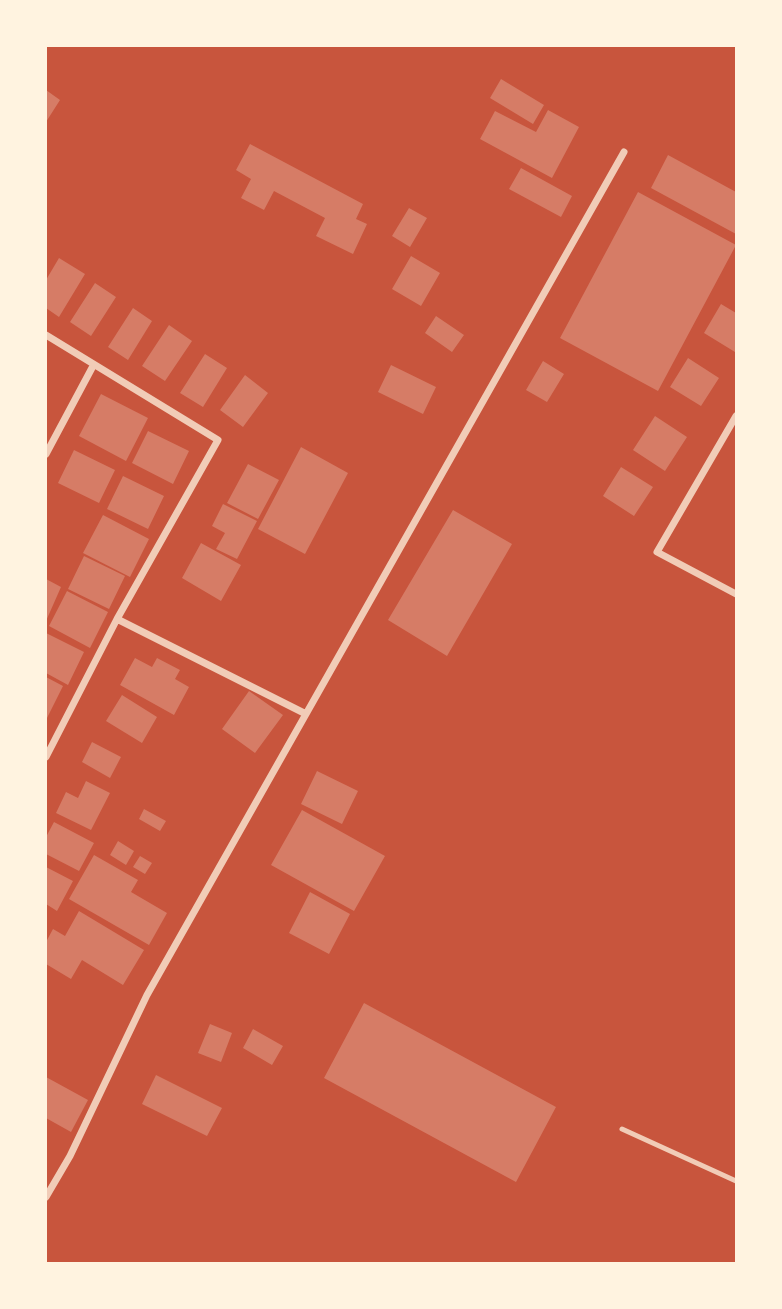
<!DOCTYPE html>
<html>
<head>
<meta charset="utf-8">
<style>
  body { margin:0 }
  #map { position:relative; width:782px; height:1309px; overflow:hidden; background:#c8553d; font-family:Jost,sans-serif }
  canvas { display:block }
  .frame { position:absolute; inset:0; border:47px solid #fff3e0; pointer-events:none }
</style>
</head>
<body>
<div id="map">
<canvas width="782" height="1309"></canvas>
<div class="frame"></div>
</div>
<script>
const g = document.querySelector('canvas').getContext('2d');
g.lineJoin = 'round';
function fill(path, color) { g.fillStyle = color; g.fill(path, 'evenodd'); }
function strokePath(path, color, width, dash) { g.strokeStyle = color; g.lineWidth = width; g.lineCap = dash ? 'butt' : 'round'; g.setLineDash(dash || []); g.stroke(path); }
const building = new Path2D(`
  M 501,79 L 544,105 L 533,124 L 490,98 Z
  M 46,90 L 60,100 L 46,122 Z
  M 548,110 L 579,127 L 552,178 L 480,139 L 495,111 L 536,132 Z
  M 250,144 L 363,204 L 356,219 L 367,224 L 353,254 L 316,236 L 325,218 L 274,191 L 264,210 L 241,198 L 251,179 L 236,170 Z
  M 668,155 L 736,192 L 736,234 L 651,188 Z
  M 521,168 L 572,196 L 561,217 L 509,189 Z
  M 638,192 L 736,245 L 658,391 L 560,338 Z
  M 409,208 L 427,218 L 410,247 L 392,236 Z
  M 411,256 L 440,273 L 421,306 L 392,289 Z
  M 59,258 L 85,274 L 59,317 L 46,308 L 46,280 Z
  M 95,283 L 116,297 L 91,336 L 70,322 Z
  M 721,304 L 736,313 L 735,352 L 704,333 Z
  M 133,308 L 152,321 L 128,360 L 108,347 Z
  M 436,316 L 464,335 L 452,352 L 425,333 Z
  M 169,325 L 192,341 L 165,381 L 142,366 Z
  M 205,354 L 227,368 L 203,407 L 180,393 Z
  M 688,358 L 719,378 L 701,406 L 670,387 Z
  M 543,361 L 564,374 L 547,402 L 526,390 Z
  M 391,365 L 436,387 L 423,414 L 378,392 Z
  M 245,375 L 268,393 L 243,427 L 220,410 Z
  M 101,394 L 148,418 L 126,461 L 79,436 Z
  M 655,416 L 687,437 L 665,471 L 633,450 Z
  M 148,431 L 189,451 L 173,484 L 132,463 Z
  M 301,447 L 348,473 L 305,554 L 258,529 Z
  M 74,450 L 115,470 L 99,503 L 58,483 Z
  M 248,464 L 279,480 L 258,519 L 227,503 Z
  M 621,467 L 653,487 L 634,516 L 603,496 Z
  M 123,476 L 164,496 L 148,529 L 107,509 Z
  M 223,504 L 257,521 L 237,559 L 216,549 L 225,533 L 212,526 Z
  M 453,510 L 512,544 L 447,656 L 388,620 Z
  M 103,515 L 149,539 L 130,577 L 83,553 Z
  M 201,543 L 241,565 L 221,601 L 182,578 Z
  M 84,556 L 125,576 L 109,609 L 68,589 Z
  M 46,579 L 61,587 L 46,621 Z
  M 67,591 L 108,612 L 90,648 L 49,626 Z
  M 46,633 L 84,652 L 68,685 L 46,673 Z
  M 135,658 L 152,667 L 157,658 L 180,670 L 175,679 L 189,687 L 174,715 L 120,685 Z
  M 46,677 L 63,686 L 46,720 Z
  M 249,691 L 283,715 L 255,753 L 222,729 Z
  M 122,695 L 157,717 L 142,743 L 106,721 Z
  M 92,742 L 121,757 L 110,778 L 82,762 Z
  M 317,771 L 358,791 L 342,824 L 301,804 Z
  M 86,781 L 110,793 L 91,830 L 56,813 L 66,792 L 78,798 Z
  M 144,809 L 166,821 L 160,831 L 139,819 Z
  M 302,810 L 385,856 L 354,911 L 271,865 Z
  M 54,822 L 94,843 L 79,871 L 46,854 L 46,837 Z
  M 118,841 L 134,851 L 126,865 L 110,855 Z
  M 94,855 L 138,880 L 131,892 L 167,913 L 149,945 L 69,899 Z
  M 140,856 L 152,863 L 145,874 L 133,867 Z
  M 46,867 L 73,881 L 57,911 L 46,904 Z
  M 310,892 L 350,914 L 329,954 L 289,933 Z
  M 79,911 L 144,950 L 123,985 L 82,960 L 71,979 L 46,964 L 46,942 L 53,929 L 65,936 Z
  M 364,1003 L 556,1107 L 516,1182 L 324,1078 Z
  M 210,1024 L 232,1033 L 221,1062 L 198,1053 Z
  M 253,1029 L 283,1046 L 272,1065 L 243,1048 Z
  M 156,1075 L 222,1108 L 207,1136 L 142,1104 Z
  M 46,1077 L 88,1100 L 71,1132 L 46,1118 Z`);
const service = new Path2D(`
  M 622,1129 L 736,1181`);
const minor = new Path2D(`
  M 46,335 L 218,440 L 117,619 L 46,757
  M 736,416 L 657,552 L 736,594
  M 46,454 L 93,366
  M 117,619 L 306,714
  M 46,1197 L 70,1156 L 147,995 L 624,152`);
fill(building, '#d67c66');
strokePath(service, '#f1ccb7', 5);
strokePath(minor, '#f1ccb7', 7);
</script>
</body>
</html>
